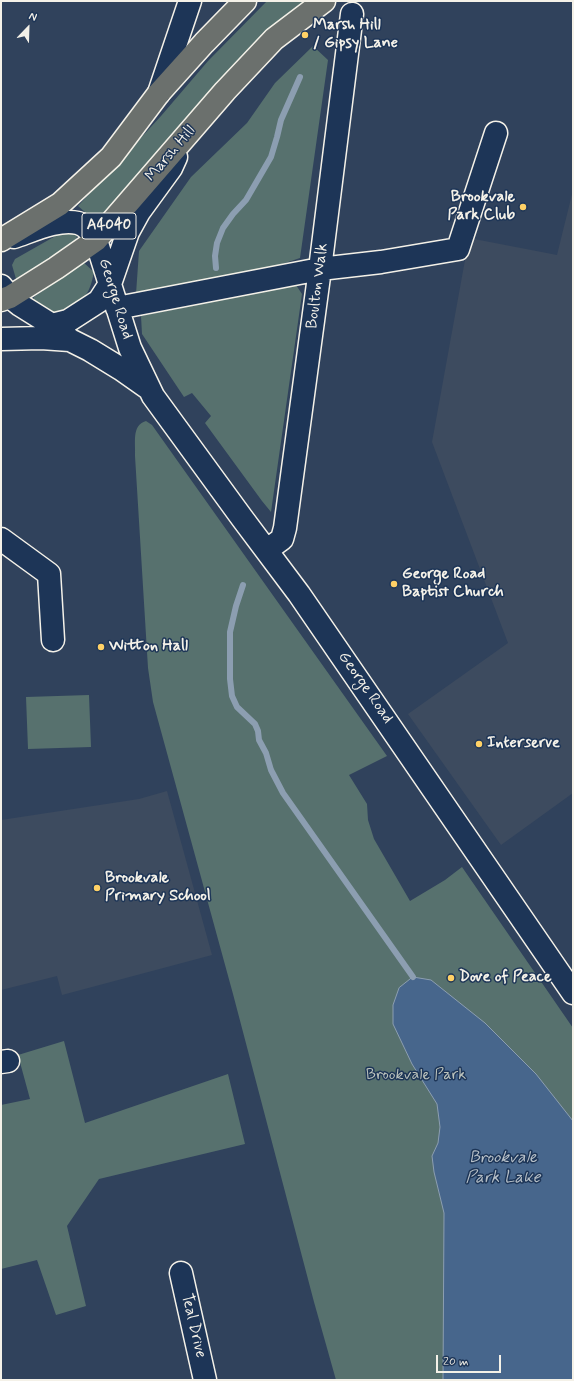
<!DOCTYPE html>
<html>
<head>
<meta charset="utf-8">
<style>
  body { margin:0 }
  #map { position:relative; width:574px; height:1381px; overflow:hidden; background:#30425c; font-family:Mynerve,sans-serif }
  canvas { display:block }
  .frame { position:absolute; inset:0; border:2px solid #f4f1e8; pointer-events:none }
  .north { position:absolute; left:8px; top:8px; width:40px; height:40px; -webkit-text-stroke:3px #1d3557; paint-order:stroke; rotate:23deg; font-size:11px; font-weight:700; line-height:16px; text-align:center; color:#f4f1e8 }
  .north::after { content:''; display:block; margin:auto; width:14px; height:18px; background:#f4f1e8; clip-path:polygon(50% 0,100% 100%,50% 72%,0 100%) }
  .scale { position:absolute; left:436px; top:1355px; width:65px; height:18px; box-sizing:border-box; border:2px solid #f4f1e8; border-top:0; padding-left:5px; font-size:12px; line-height:14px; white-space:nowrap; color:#f4f1e8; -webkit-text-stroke:3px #1d3557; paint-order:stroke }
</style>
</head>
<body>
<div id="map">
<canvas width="574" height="1381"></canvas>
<div class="frame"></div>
<div class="north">N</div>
<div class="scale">20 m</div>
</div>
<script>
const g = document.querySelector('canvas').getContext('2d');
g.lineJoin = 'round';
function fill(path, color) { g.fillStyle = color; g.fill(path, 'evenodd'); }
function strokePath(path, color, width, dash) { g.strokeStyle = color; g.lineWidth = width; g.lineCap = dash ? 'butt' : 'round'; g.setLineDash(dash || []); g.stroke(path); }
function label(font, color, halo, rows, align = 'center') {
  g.font = font + ' Mynerve,sans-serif'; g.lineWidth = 3; g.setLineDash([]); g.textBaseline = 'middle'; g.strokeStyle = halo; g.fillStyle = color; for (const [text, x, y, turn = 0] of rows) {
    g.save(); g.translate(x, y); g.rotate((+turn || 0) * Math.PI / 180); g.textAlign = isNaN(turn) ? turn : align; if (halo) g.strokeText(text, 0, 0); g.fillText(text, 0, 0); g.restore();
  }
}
const built = new Path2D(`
  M 573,190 L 573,793 L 501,845 L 408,714 L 508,643 L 432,442 L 469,238 L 557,255 Z
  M 167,791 L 212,955 L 62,995 L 57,976 L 1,990 L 1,820 L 139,799 Z`);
const green = new Path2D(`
  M 267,1 L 311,1 L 100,225 L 78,206 L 161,116 L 208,61 Z
  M 313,46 L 328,60 L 300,258 L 264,270 L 136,294 L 139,251 L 191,177 L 247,123 L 275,83 Z
  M 66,230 L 77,236 L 74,247 L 25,280 L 16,279 L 12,265 L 15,259 Z
  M 83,262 L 94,272 C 89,298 82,301 61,314 L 44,309 L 33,302 L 34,297 Z
  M 296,285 L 302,294 L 271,512 L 262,501 L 205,423 L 211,416 L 192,393 L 184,397 L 142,334 L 141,316 Z
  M 146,421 L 152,425 L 387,756 L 349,775 L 367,804 L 368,820 L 374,839 L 410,901 L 445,880 L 462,867 L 573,1028 L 573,1380 L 336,1380 L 314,1302 L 233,994 L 153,702 L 148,668 L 135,456 C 136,444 131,425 146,421 Z
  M 89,695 L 91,747 L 28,749 L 26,697 Z
  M 64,1041 L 85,1123 L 228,1074 L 245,1144 L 99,1179 L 67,1226 L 86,1306 L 56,1315 L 37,1260 L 1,1269 L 1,1105 L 30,1099 L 18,1055 Z`);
const water = new Path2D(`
  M 413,977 L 431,980 L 485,1023 L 536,1074 L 573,1121 L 573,1380 L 443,1380 L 444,1213 L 434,1172 L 432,1156 L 438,1143 L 440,1127 L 437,1104 L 412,1064 L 393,1024 L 393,1005 L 399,988 Z`);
const stream = new Path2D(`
  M 216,268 L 215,256 L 217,243 L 223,228 L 233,214 L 246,200 L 271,157 L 277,137 L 281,120 L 300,77
  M 243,585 L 236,606 L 230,632 L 230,679 L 232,696 L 237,707 L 255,724 L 258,731 L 259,740 L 266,753 L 271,770 L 283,793 L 413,977`);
const minor = new Path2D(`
  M 159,93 L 190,1
  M 14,237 C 32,231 59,218 78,223 C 86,225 92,233 96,240 L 130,348 L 153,396 L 242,518 L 299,594 L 573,993
  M 1,286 L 10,297 L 20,305 L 52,325 L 70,340 L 90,350 L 121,369 L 148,388
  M 117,308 L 320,269 L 381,262 L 458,249 L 496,133
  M 52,325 L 68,321 L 99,301 L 110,284 L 128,232 L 139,212 L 171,168 L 176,157
  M 1,339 L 41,338 L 70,340
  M 1,539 L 49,574 L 53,640
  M 267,550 L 282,539 L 285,528 L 320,269 L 352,14
  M 1,1062 L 8,1061
  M 181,1273 L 205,1380`);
const major = new Path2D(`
  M 1,240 L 60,204 L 111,157 L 159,93 L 204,43 L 245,1
  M 1,300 L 10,297 L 56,268 L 96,240 L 225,91 L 274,39 L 324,1`);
const markers = [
  [305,35,4,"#ffd166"],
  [523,207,4,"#ffd166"],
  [394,584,4,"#ffd166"],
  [101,647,4,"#ffd166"],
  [479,744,4,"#ffd166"],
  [97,888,4,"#ffd166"],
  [451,978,4,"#ffd166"]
];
const shields = [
  [109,226,54]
];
const shieldNames = [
  ["A4040",109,226]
];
const poiNames = [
  ["Marsh Hill",313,26],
  ["/ Gipsy Lane",313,44],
  ["Brookvale",515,198,"right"],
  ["Park Club",515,216,"right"],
  ["George Road",402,575],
  ["Baptist Church",402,593],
  ["Witton Hall",109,647],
  ["Interserve",487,744],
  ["Brookvale",105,879],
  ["Primary School",105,897],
  ["Dove of Peace",459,978]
];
const streetNames = [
  ["Marsh Hill",171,154,-50],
  ["Boulton Walk",318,286,-83],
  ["George Road",115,299,73],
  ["George Road",365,688,55],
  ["Teal Drive",193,1326,77]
];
const parkNames = [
  ["Brookvale Park",416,1076]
];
const waterNames = [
  ["Brookvale",503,1158],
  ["Park Lake",503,1178]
];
fill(built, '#3d4b5f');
fill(green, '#57716e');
fill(water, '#47668c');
strokePath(water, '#8c9eb1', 1);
strokePath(stream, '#8c9eb1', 6);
strokePath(minor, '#f4f1e8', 25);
strokePath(major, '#f4f1e8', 25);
strokePath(minor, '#1d3557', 22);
strokePath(major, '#6b706d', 22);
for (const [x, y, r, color] of markers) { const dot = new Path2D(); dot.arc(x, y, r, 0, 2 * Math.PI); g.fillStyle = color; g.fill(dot); strokePath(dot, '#1d3557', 1.5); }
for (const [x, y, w] of shields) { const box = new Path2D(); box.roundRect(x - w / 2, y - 13, w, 26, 3); g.fillStyle = '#1d3557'; g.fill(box); strokePath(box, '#f4f1e8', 1); }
label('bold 15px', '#f4f1e8', null, shieldNames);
label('bold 16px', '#f4f1e8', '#1d3557', poiNames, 'left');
label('16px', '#f4f1e8', '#1d3557', streetNames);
label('16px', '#bdc4bd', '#1d3557', parkNames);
label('italic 17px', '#b7c0c8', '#1d3557', waterNames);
</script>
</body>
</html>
